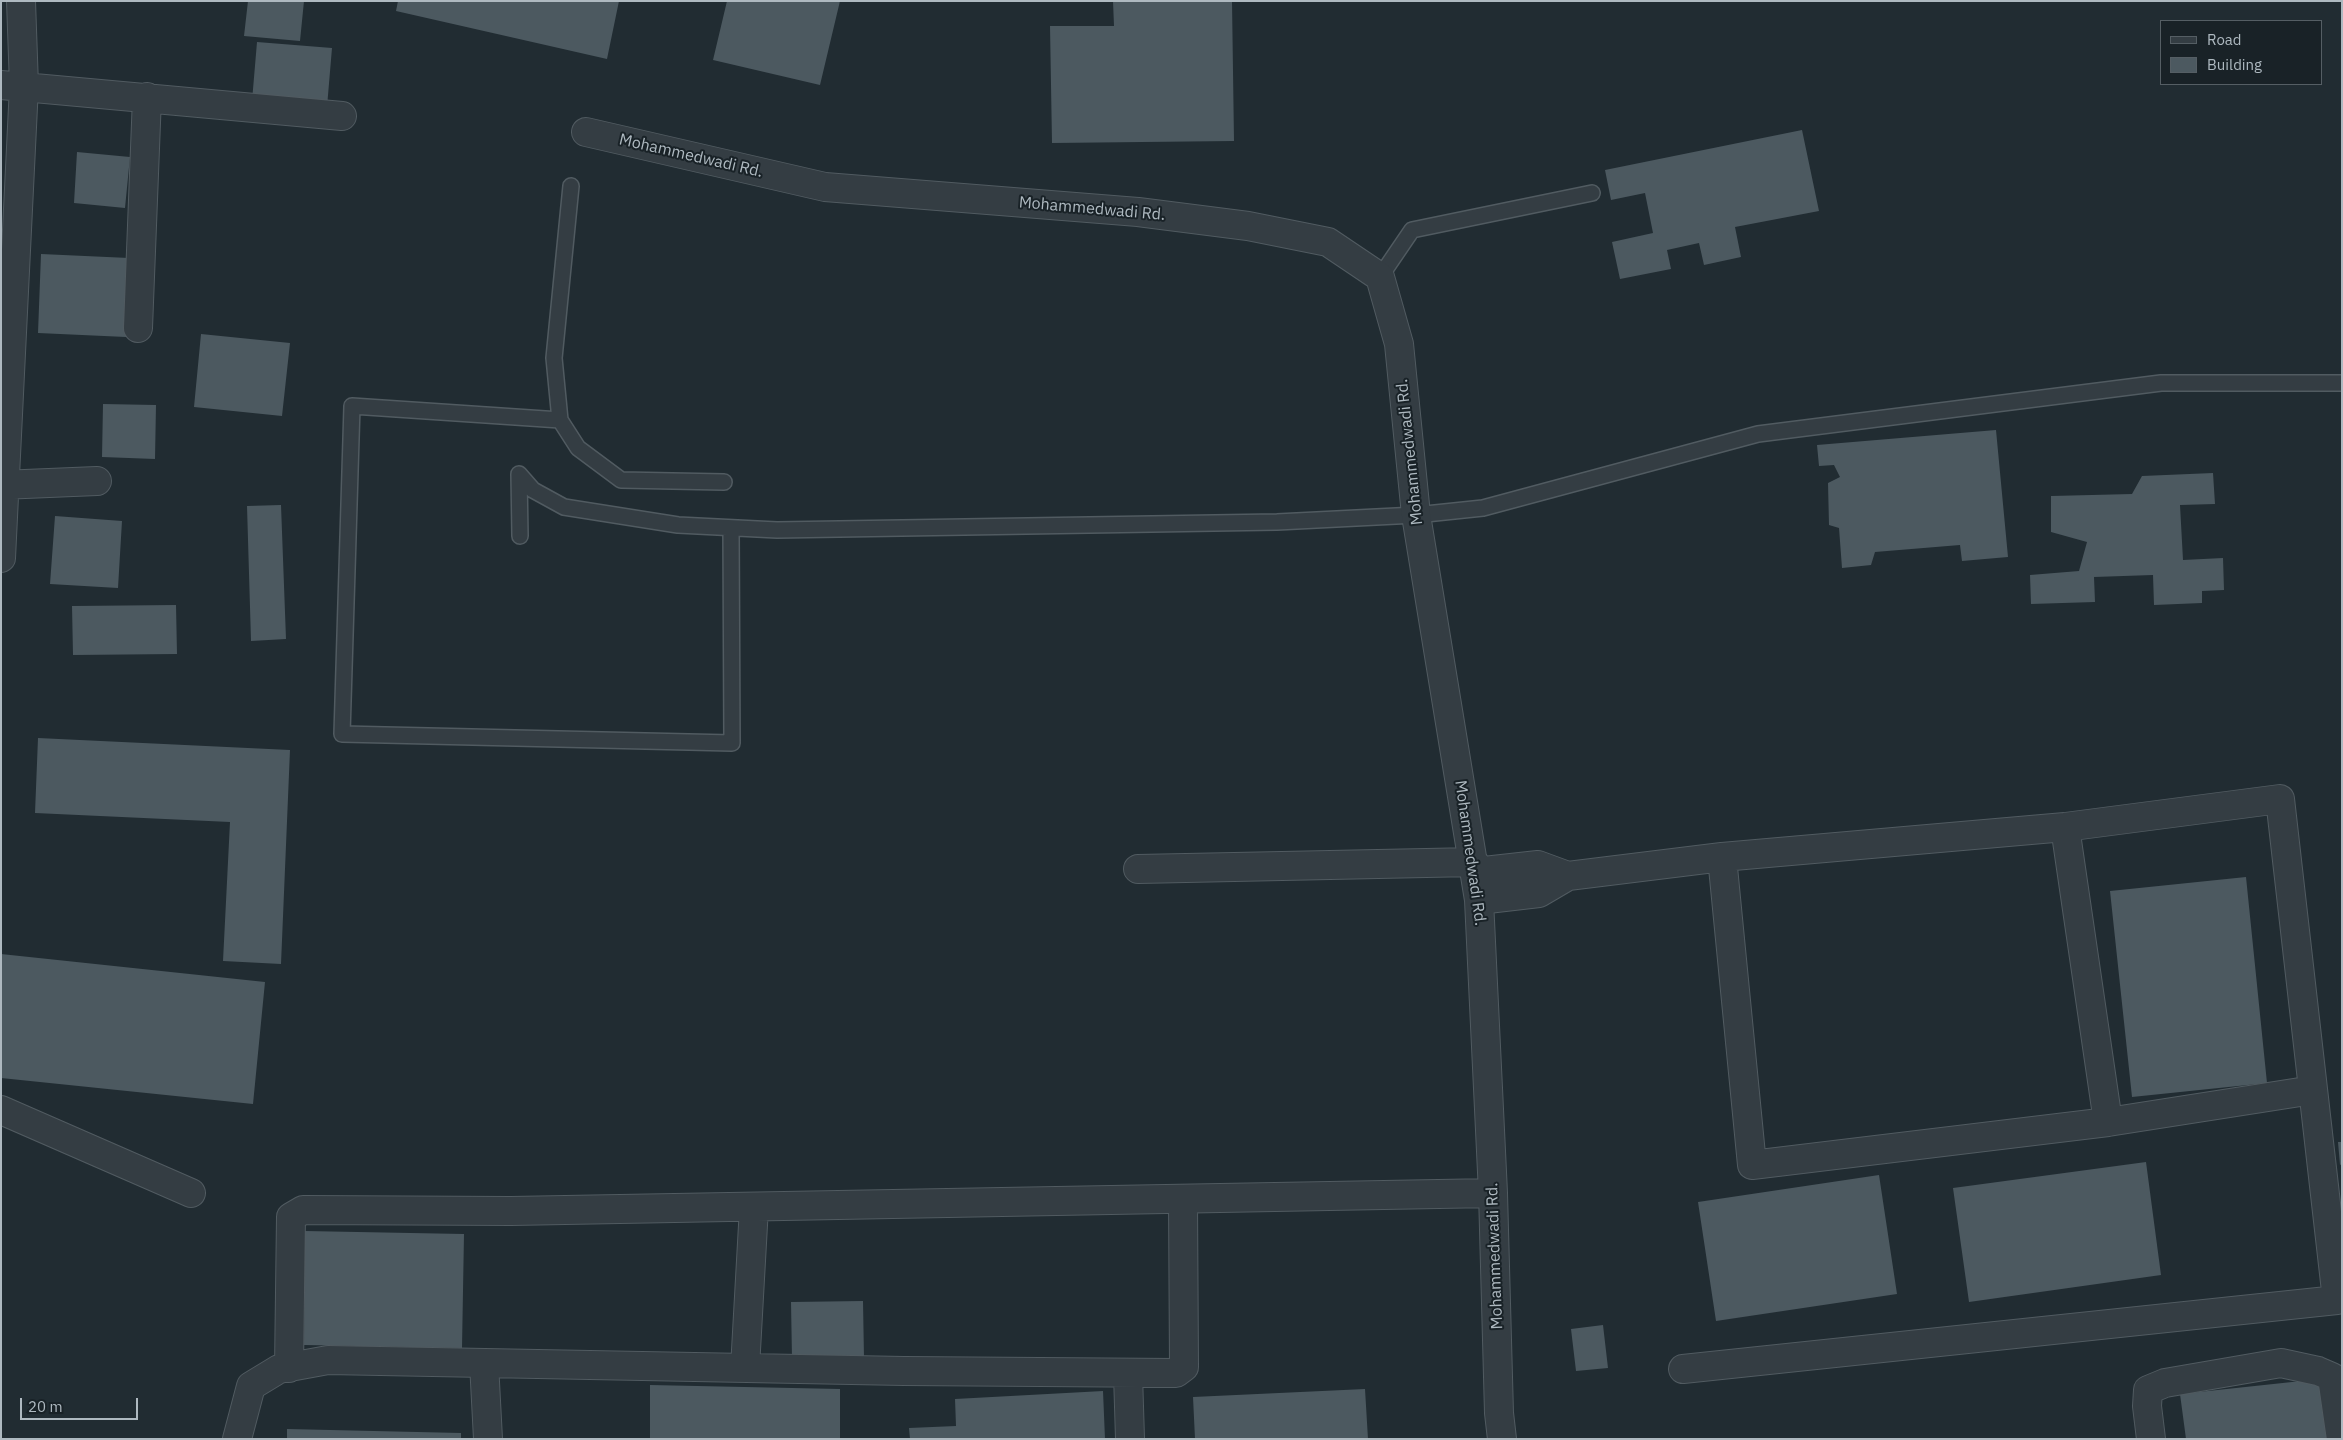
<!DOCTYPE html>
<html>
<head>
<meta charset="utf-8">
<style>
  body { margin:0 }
  #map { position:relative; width:2343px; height:1440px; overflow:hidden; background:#212c32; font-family:"IBM Plex Sans",sans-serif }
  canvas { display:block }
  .frame { position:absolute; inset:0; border:2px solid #aeb9c0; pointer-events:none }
  .legend { position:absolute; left:2160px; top:20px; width:162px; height:65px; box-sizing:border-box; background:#192227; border:1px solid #555e64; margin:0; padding:6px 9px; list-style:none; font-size:15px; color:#aeb9c0 }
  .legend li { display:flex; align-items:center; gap:10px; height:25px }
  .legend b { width:25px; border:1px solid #555e64 }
  .scale { position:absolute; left:20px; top:1398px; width:118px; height:22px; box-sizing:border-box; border:2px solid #aeb9c0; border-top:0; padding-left:6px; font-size:15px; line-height:18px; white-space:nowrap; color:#aeb9c0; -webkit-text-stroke:4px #192227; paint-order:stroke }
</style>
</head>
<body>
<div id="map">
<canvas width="2343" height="1440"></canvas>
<div class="frame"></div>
<ul class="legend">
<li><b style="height:6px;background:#343d43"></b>Road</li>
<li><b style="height:14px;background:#4c5960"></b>Building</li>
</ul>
<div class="scale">20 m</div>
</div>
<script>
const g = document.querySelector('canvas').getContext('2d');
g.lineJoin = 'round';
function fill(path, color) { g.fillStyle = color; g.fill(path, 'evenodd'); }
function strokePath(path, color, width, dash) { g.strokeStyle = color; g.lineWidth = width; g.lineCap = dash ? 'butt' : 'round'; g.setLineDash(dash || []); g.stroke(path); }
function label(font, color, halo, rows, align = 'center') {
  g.font = font + ' "IBM Plex Sans",sans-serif'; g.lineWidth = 4; g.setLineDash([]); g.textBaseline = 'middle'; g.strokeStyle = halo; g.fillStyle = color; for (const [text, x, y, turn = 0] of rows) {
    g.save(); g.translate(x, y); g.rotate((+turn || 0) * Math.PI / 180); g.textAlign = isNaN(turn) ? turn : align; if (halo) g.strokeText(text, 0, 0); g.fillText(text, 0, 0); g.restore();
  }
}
const building = new Path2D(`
  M 248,1 L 304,1 L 300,41 L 244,36 Z
  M 398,1 L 619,1 L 607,59 L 396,11 Z
  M 727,1 L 840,1 L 820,85 L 713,60 Z
  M 1113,1 L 1232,1 L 1234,141 L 1052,143 L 1050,26 L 1114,26 Z
  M 257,42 L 332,48 L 327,107 L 252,101 Z
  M 1802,130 L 1819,211 L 1735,227 L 1741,257 L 1704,265 L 1699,243 L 1667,250 L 1671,269 L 1620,279 L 1612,242 L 1653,233 L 1645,193 L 1611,200 L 1605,170 Z
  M 77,152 L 130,157 L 125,208 L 74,203 Z
  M 41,254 L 129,258 L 126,337 L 38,333 Z
  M 201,334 L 290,343 L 282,416 L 194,407 Z
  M 103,404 L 156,405 L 155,459 L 102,457 Z
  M 1996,430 L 2008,557 L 1962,561 L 1960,545 L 1875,552 L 1871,565 L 1842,568 L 1839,528 L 1829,525 L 1828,483 L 1840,477 L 1834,465 L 1819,466 L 1817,445 Z
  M 2213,473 L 2215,504 L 2180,505 L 2183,560 L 2223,558 L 2224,590 L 2202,591 L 2202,603 L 2154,605 L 2153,575 L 2094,577 L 2095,602 L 2031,604 L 2030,575 L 2079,571 L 2087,542 L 2051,532 L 2051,496 L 2132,494 L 2142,476 Z
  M 281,505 L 286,639 L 251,641 L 247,506 Z
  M 55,516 L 122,521 L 118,588 L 50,584 Z
  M 176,605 L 177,654 L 73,655 L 72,606 Z
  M 38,738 L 290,750 L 281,964 L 223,961 L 230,822 L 35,813 Z
  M 2246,877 L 2267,1083 L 2132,1097 L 2110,891 Z
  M 1,954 L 265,982 L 253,1104 L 1,1078 Z
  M 2338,1142 L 2342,1142 L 2342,1164 L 2340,1165 Z
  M 2146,1162 L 2161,1275 L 1969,1302 L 1953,1188 Z
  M 1879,1175 L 1897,1294 L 1716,1321 L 1698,1202 Z
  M 305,1231 L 464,1234 L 462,1348 L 304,1345 Z
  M 863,1301 L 864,1358 L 792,1359 L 791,1302 Z
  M 1603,1325 L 1608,1368 L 1576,1371 L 1571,1329 Z
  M 2320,1379 L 2327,1439 L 2186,1439 L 2180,1394 Z
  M 650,1385 L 840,1389 L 840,1439 L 650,1439 Z
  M 1365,1389 L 1368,1439 L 1195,1439 L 1193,1397 Z
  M 1103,1391 L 1105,1439 L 910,1439 L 909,1428 L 956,1426 L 955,1399 Z
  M 287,1429 L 461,1433 L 461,1439 L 287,1439 Z`);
const service = new Path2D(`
  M 571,186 L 554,358 L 560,420 L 578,448 L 621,480 L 724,482
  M 1380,277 L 1412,230 L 1592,193
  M 560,420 L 352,406 L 342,734 L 732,743 L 731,528
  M 520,536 L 519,474 L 533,490 L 564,507 L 678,525 L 777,530 L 1277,522 L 1416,515 L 1483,508 L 1758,434 L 2161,383 L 2342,383`);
const minor = new Path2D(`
  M 1,85 L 342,116
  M 586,132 L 825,187 L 1138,212 L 1248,226 L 1328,242 L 1380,277 L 1399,344 L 1416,515 L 1479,900 L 1493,1193 L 1499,1413 L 1502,1439
  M 138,328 L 147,97
  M 1,485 L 97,481
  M 1,558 L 24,86 L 21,1
  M 1722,857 L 1752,1165 L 2108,1122 L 2065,827
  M 1138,869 L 1474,862
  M 1475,872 L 1538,865 L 1568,876
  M 1479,900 L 1539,893 L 1568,876 L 1722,857 L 2065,827 L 2280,799 L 2337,1300 L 1683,1369
  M 1,1110 L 191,1193
  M 2108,1122 L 2313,1090
  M 484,1363 L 488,1439
  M 289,1368 L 291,1217 L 303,1210 L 511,1211 L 1493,1193
  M 745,1368 L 754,1207
  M 1128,1374 L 1130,1439
  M 237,1439 L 251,1386 L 279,1369 L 328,1360 L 904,1371 L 1176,1373 L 1184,1367 L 1183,1201
  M 2151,1439 L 2147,1406 L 2148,1390 L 2165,1383 L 2281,1363 L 2318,1371 L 2332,1377 L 2341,1439`);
const streetNames = [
  ["Mohammedwadi Rd.",691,156,13],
  ["Mohammedwadi Rd.",1092,209,5],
  ["Mohammedwadi Rd.",1410,452,-96],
  ["Mohammedwadi Rd.",1470,853,82],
  ["Mohammedwadi Rd.",1495,1256,-92]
];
fill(building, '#4c5960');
strokePath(service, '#515b61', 18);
strokePath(minor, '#515b61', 30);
strokePath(service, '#343d43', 15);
strokePath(minor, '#343d43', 28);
label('16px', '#aeb9c0', '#192227', streetNames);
</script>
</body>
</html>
